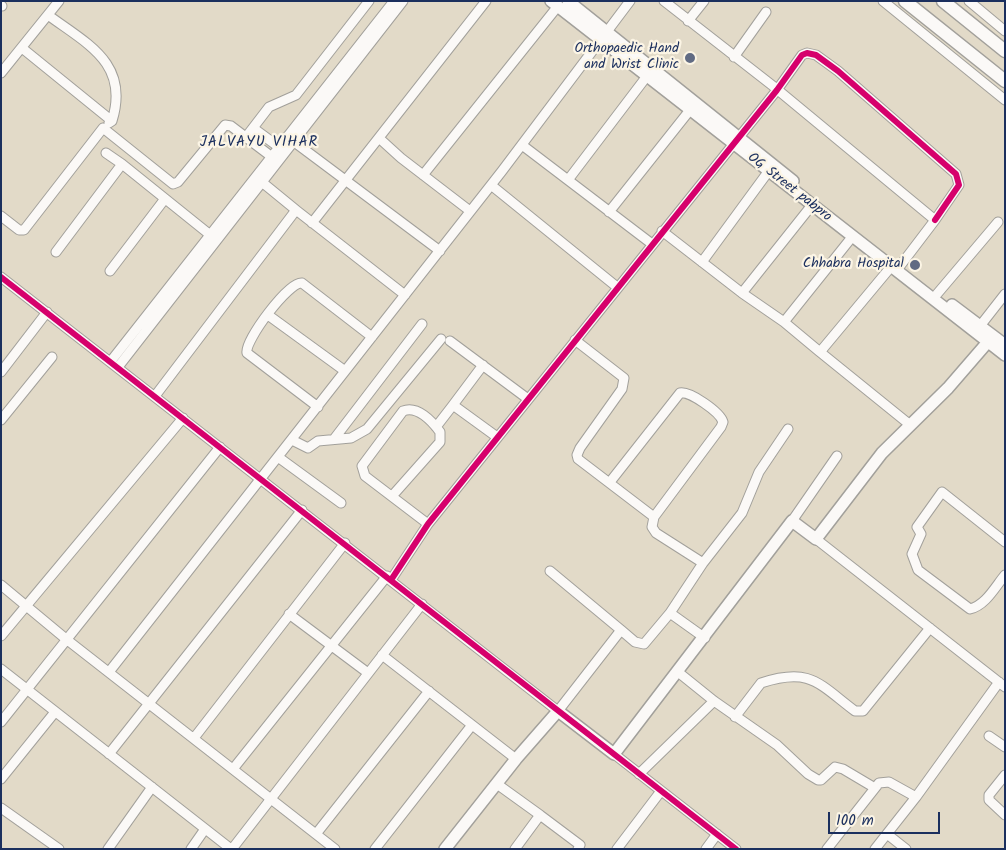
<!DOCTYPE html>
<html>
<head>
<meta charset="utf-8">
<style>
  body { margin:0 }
  #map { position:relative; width:1006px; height:850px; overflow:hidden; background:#e2dac8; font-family:Kalam,sans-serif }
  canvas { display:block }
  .frame { position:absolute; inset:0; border:2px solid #1b2f5e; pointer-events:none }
  .scale { position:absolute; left:828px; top:812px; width:112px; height:22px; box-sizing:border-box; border:2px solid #1b2f5e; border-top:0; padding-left:6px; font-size:15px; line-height:18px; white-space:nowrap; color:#1b2f5e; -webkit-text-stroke:4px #fcf5e5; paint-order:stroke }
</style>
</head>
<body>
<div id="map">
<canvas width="1006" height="850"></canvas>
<div class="frame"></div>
<div class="scale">100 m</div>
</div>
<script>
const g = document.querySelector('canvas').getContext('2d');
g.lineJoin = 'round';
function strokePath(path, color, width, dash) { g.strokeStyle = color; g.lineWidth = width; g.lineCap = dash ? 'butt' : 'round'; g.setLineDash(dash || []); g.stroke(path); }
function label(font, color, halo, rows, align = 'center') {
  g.font = font + ' Kalam,sans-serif'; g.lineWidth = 4.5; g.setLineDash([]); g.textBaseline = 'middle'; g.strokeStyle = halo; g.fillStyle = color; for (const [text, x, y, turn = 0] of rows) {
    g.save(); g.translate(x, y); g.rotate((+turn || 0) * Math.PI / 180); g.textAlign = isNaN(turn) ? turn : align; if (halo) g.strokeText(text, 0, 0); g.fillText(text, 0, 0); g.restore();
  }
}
const minor = new Path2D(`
  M 664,1 L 773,86 L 935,220 L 900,266
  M 883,1 L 1005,100
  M 969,1 L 1005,31
  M 1,6 L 2,6
  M 48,15 C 87,44 130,63 112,121
  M 688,21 L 704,1
  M 22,48 L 112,121 L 109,123
  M 734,57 L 766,12
  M 1,73 L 59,1
  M 253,128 L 283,150
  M 246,137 L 269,107 L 296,95 L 369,1
  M 379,138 L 401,158 L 470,211
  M 293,141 L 440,251
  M 522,145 L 652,244
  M 106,153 L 122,164
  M 423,175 L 558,6
  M 568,180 L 647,76
  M 491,185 L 617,287
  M 296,210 L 405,295
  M 609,212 L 690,110
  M 1,216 L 19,230 L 24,230 L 103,128 L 173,184 L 178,182 L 225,125 L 231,126 L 276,160
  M 312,223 L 486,1
  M 662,231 L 742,293 L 812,205
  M 56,252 L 122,164 L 214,238
  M 702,262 L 768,172
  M 110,271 L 164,200
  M 1,277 L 558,711 L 621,630 L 635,642 L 644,644 L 670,613 L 705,638
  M 742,293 L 784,322 L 852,237
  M 937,294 L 998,222
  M 268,315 L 345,371
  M 784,322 L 820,352 L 890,268
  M 980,326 L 1005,294
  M 575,340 L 624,378 L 622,389 L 580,448 L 577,455 L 578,459 L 654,517
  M 450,341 L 528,399
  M 820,352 L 909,424
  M 111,361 L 394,1
  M 118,367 L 403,1
  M 1,372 L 47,312
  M 155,396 L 296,210 L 263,183
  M 453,405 L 483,365
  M 318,407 L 247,353 C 244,341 289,281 302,283 L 372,337
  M 1,420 L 52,357
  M 436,427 L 453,405 L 497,437
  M 334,439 L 422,324
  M 292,440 L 308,448 L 318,441 L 351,438 L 367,429 L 441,339
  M 278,457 L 341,503
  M 610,482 L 680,393 C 690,391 720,412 723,422 L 721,427 L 654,517 L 652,527 L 656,533 L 703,563
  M 393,495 L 440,442 L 440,432 C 432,421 417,405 403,411 L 362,466 L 365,476 L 428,524
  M 792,521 L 837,456
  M 816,539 L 1005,687
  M 1005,542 L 942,492 L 917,527 L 921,534 L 912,554 L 918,570 L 970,609 C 986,605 995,587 1005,575
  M 550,571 L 621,630
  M 391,580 L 428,524 L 777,90 L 802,55 L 807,53 L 816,55 L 838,71 L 956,174 L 959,185 L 935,220
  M 1,585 L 66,639 L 335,849
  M 670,613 L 703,563 L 742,513 L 759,472 L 788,429
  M 289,614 L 368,673
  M 1,636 L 183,418
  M 382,655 L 516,759
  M 1,669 L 231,849
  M 109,672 L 502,171 L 630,1
  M 678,672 L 714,701 L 777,745 L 808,774 L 818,780 L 821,780 L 835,767 L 843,769 L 875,788
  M 735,717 L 761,683 C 810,667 818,683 855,711 L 863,711 L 930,628
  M 1,722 L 220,447
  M 989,736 L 1005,747
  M 194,738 L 345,543
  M 109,754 L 302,510
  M 614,754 L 736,849
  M 233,769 L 387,576
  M 639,774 L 714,701
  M 1005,775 L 989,795 L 989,800 L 1005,815
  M 1,779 L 55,712
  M 497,784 L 540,815
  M 1,808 L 59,849
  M 316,834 L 429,691
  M 887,834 L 906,849
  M 108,849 L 152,787
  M 191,849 L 205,829
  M 232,849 L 422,604
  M 375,849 L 472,725
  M 515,849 L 540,815 L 580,845 L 578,849
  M 617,849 L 661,791
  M 706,849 L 717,834
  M 827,849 L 879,783 L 889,782 L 916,797
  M 875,849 L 916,797 L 999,682`);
const tertiary = new Path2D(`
  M 551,1 L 1005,355
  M 568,1 L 793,181
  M 952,305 L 1005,345
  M 445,849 L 516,759 L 558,711 L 614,754 L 792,521 L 816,539 L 882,453 L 948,388 L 993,336`);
const secondary = new Path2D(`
  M 905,1 L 1005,81
  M 943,1 L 1005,51`);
const cycleway = new Path2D(`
  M 1,277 L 736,849
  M 391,580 L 428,524 L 777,90 L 802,55 L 807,53 L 816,55 L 838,71 L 956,174 L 959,185 L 935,220`);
const markers = [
  [690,58,6,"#616b83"],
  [915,265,6,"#616b83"]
];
const poiNames = [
  ["Orthopaedic Hand",679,50],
  ["and Wrist Clinic",679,66],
  ["Chhabra Hospital",904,265]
];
const streetNames = [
  ["OG Street pabpro",789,188,38]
];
const neighbourhoodNames = [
  ["JALVAYU VIHAR",259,143]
];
strokePath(minor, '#a2a09b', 11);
strokePath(tertiary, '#a2a09b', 14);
strokePath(secondary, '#a2a09b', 15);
strokePath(minor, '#fbf9f7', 9);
strokePath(tertiary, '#fbf9f7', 11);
strokePath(secondary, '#fbf9f7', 12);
strokePath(cycleway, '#d6006c', 6);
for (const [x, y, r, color] of markers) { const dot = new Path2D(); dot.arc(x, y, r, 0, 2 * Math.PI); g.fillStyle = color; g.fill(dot); strokePath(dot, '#fcf5e5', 2); }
label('14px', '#1b2f5e', '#fcf5e5', poiNames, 'right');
label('14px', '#1b2f5e', '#fcf5e5', streetNames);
g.letterSpacing = '1px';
label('15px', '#1b2f5e', '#fcf5e5', neighbourhoodNames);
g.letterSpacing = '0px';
</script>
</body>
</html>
